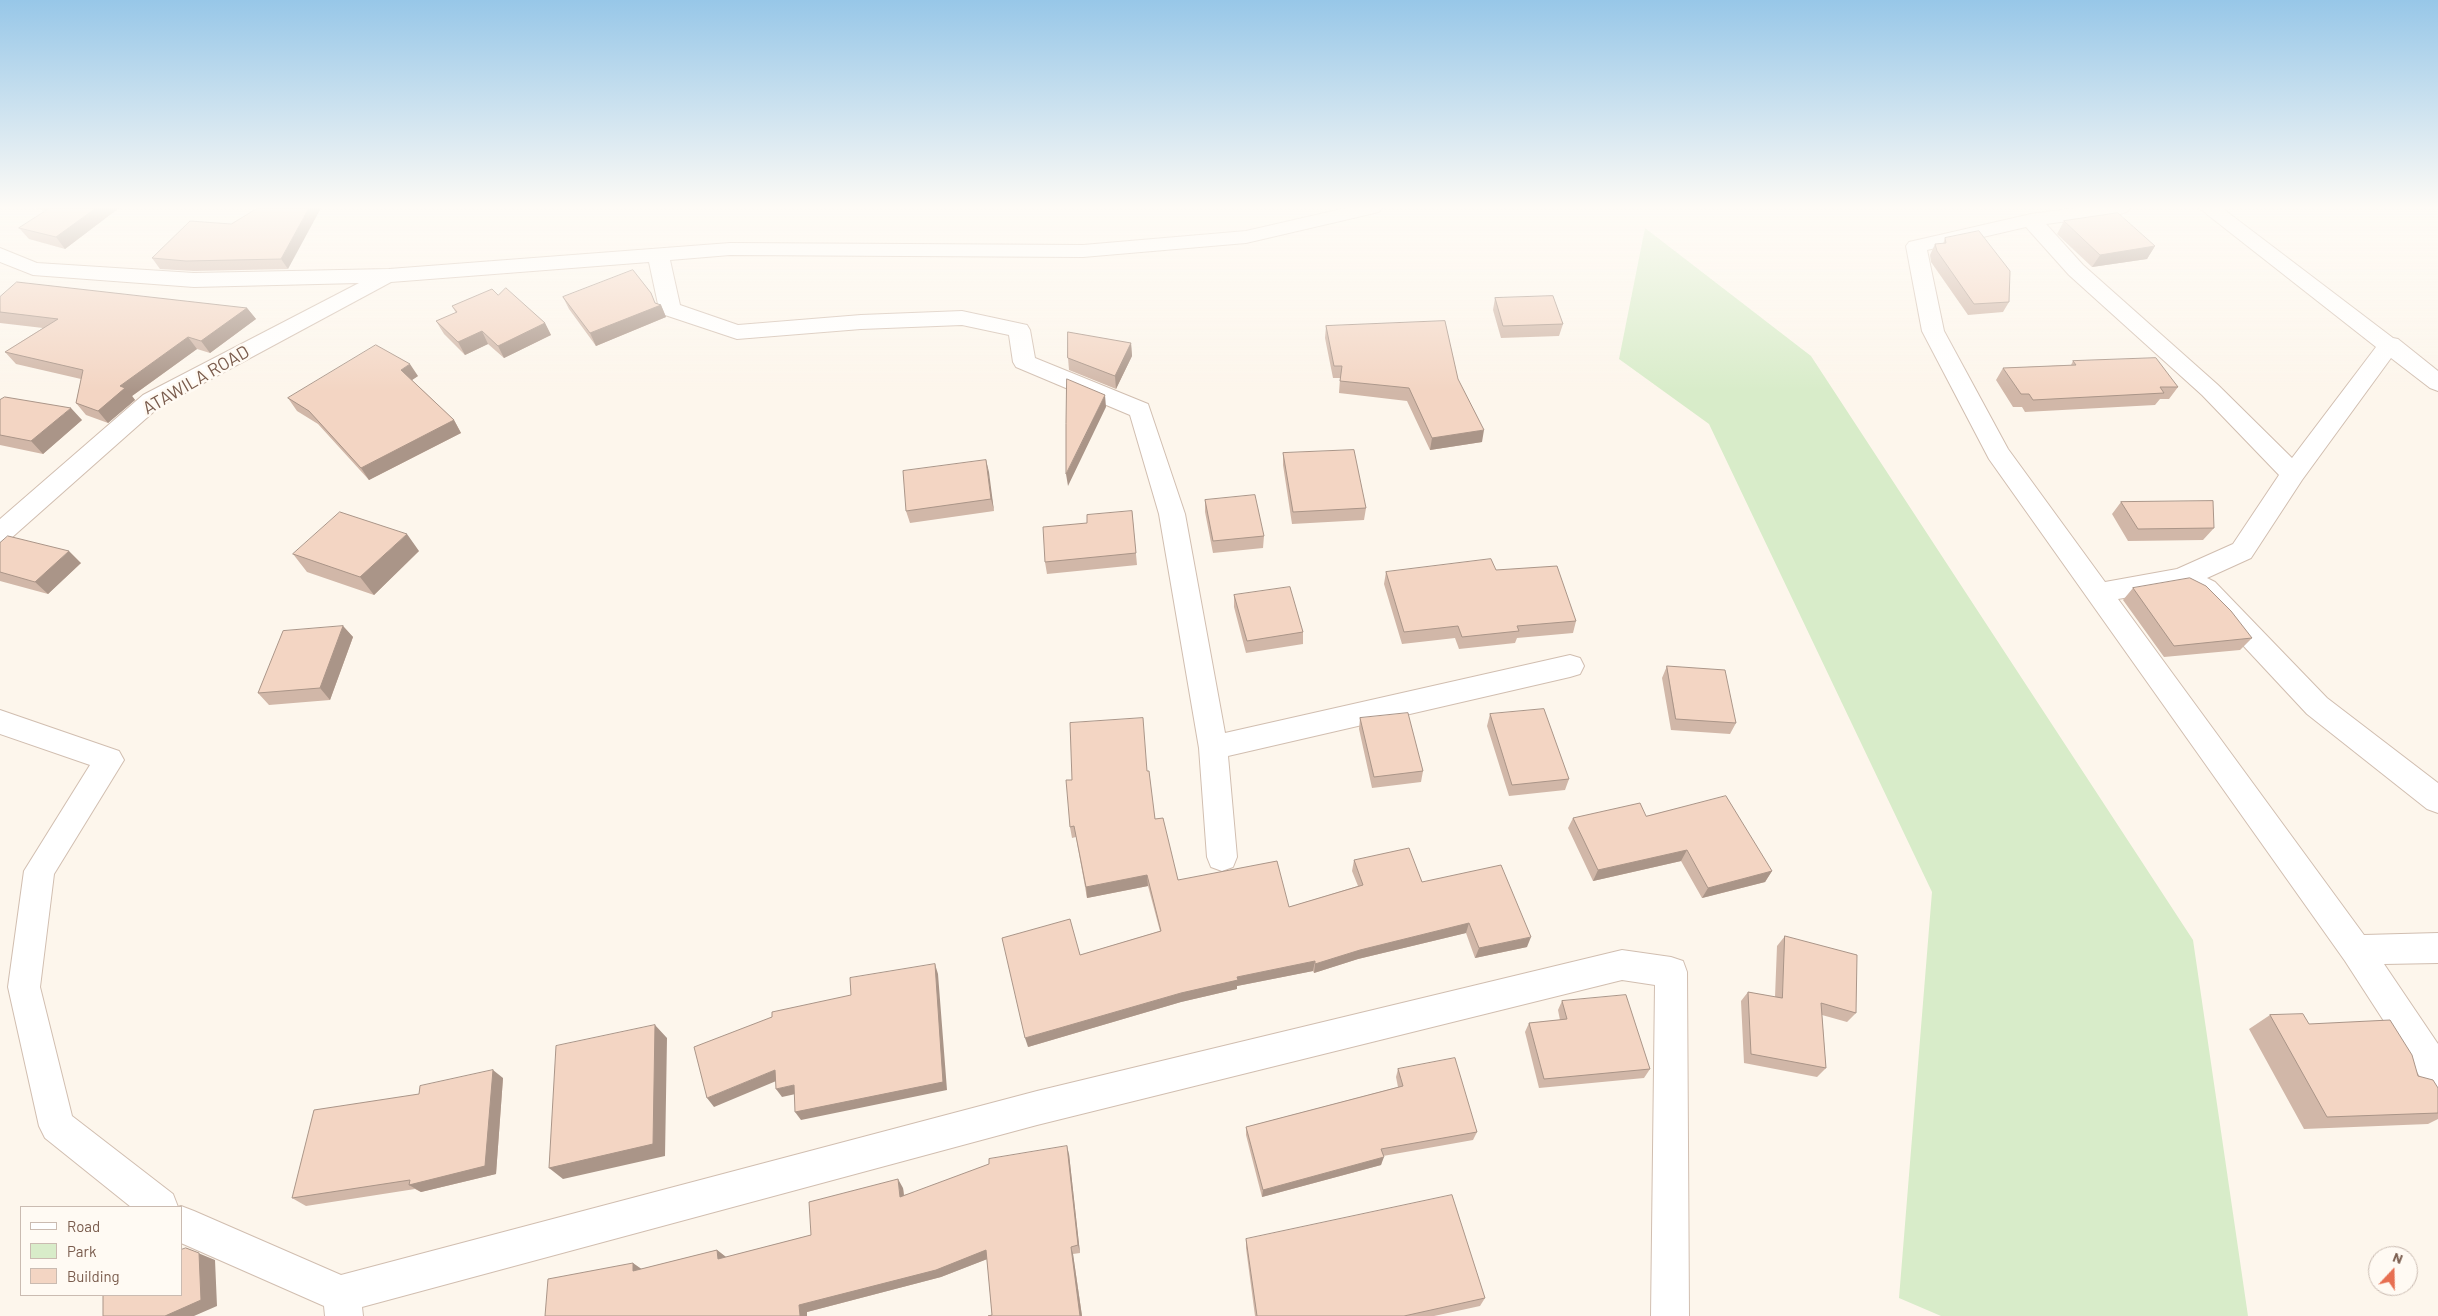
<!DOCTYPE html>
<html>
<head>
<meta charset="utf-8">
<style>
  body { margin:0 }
  #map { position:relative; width:2438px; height:1316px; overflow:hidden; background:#fdf6ec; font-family:Barlow,sans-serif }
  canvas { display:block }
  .legend { position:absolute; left:20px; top:1206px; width:162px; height:90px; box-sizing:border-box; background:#fffaf3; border:1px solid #cabbb1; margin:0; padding:6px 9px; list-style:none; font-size:15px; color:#7a5c4d }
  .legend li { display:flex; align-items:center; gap:10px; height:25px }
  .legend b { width:25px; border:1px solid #cabbb1 }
  .north { position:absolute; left:2368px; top:1246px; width:50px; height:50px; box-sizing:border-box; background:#fffaf3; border:1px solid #cabbb1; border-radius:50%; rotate:21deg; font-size:14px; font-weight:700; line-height:20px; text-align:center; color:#7a5c4d }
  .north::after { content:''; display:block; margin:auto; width:18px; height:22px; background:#e76f51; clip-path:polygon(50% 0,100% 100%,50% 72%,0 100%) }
</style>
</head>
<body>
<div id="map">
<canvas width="2438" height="1316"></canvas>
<ul class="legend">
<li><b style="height:6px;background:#fff"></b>Road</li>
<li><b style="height:14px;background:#d8ecc9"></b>Park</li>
<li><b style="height:14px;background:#f3d5c3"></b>Building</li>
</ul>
<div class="north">N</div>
</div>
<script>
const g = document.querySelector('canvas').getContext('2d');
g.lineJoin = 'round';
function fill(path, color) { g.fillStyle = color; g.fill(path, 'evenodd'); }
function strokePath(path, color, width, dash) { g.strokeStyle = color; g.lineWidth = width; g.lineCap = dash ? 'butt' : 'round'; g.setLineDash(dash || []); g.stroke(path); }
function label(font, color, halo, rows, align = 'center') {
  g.font = font + ' Barlow,sans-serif'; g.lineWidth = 5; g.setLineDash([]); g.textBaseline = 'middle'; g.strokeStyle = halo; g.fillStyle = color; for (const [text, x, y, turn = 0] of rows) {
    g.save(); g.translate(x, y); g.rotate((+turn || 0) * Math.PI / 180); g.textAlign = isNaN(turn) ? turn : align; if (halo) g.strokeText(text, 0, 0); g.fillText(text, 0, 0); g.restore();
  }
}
const green = new Path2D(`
  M 1645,228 L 1811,356 L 2193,940 L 2248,1316 L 1941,1316 L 1899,1298 L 1932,892 L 1709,424 L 1619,359 Z`);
const minor = new Path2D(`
  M 1346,208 L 1382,208 L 1379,212 L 1246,243 L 1083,257 L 730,255 L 670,260 L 680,305 L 738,325 L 861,315 L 962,311 L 1027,325 L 1030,330 L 1035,358 L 1148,404 L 1185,514 L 1225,733 L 1570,655 L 1580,658 L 1584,666 L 1580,674 L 1570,677 L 1228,756 L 1237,857 L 1233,867 L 1222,871 L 1211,867 L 1207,857 L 1199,748 L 1159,514 L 1130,415 L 1016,367 L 1013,362 L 1009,335 L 962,325 L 861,329 L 737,339 L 662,314 L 659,309 L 649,262 L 391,282 L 159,407 L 9,540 L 0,542 L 0,519 L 143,395 L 359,283 L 194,287 L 33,275 L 0,262 L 0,248 L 37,263 L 194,273 L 389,269 L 730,243 L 1083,245 L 1246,231 Z
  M 2075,208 L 2130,208 L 2127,212 L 2120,214 L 2046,224 L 2083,265 L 2218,385 L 2292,458 L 2376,347 L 2199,208 L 2222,208 L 2393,338 L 2398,339 L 2438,371 L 2438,391 L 2430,388 L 2391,358 L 2302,480 L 2251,558 L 2207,578 L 2215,582 L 2327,698 L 2438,783 L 2438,813 L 2427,809 L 2307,714 L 2197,596 L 2180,588 L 2118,599 L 2364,935 L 2438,933 L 2438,963 L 2384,964 L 2438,1044 L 2438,1091 L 2426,1086 L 2345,961 L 1989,459 L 1922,331 L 1906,246 L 1909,242 L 2031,214 ZM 2026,227 L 2069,275 L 2202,395 L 2279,475 L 2233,544 L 2177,569 L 2105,582 L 2008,449 L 1944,331 L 1927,250 Z
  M 0,710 L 119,751 L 124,760 L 54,874 L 40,987 L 72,1116 L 173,1194 L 178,1207 L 181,1206 L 194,1211 L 341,1275 L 1037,1091 L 1622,950 L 1671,957 L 1683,961 L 1687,972 L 1689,1316 L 1651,1316 L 1655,985 L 1622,980 L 1037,1125 L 362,1307 L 363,1316 L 325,1316 L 324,1306 L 181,1243 L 181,1207 L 131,1207 L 45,1138 L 39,1126 L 8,987 L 24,871 L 90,765 L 0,734 Z`);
const wall = new Path2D(`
  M 34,208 L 119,208 L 65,249 L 29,239 L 19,228 L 46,211 Z
  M 258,208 L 288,269 L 194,271 L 160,269 L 152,258 L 231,224 Z
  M 2064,221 L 2155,246 L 2147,259 L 2092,267 L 2057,234 Z
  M 1945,238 L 2009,302 L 2003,312 L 1968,315 L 1931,262 L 1930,255 L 1935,244 L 1943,244 Z
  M 498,295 L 545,323 L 551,335 L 504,358 L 488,344 L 465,355 L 444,334 L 436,321 L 456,313 L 452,306 Z
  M 0,297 L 247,308 L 256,319 L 210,353 L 197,349 L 132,396 L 135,400 L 108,423 L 86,415 L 76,403 L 81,379 L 16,364 L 5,352 L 43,328 L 0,323 Z
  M 563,297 L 661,305 L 666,317 L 596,346 L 569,309 Z
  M 1495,298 L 1563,324 L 1559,336 L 1501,338 L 1493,310 Z
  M 1326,326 L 1458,379 L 1482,442 L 1430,450 L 1407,401 L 1339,393 L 1340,378 L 1333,378 L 1325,338 Z
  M 1131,343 L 1132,356 L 1116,389 L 1069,370 L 1068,358 Z
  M 2073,361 L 2178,387 L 2169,399 L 2160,399 L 2155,405 L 2025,412 L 2022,407 L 2013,407 L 1996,380 L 2003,368 L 2071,365 Z
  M 418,376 L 412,380 L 454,420 L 461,433 L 369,480 L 318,424 L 297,411 L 288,398 Z
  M 0,400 L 82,420 L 43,454 L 0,445 Z
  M 1283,453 L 1366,508 L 1364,520 L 1292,524 L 1283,465 Z
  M 986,460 L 994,511 L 910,523 L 906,511 Z
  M 1205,500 L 1264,536 L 1263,548 L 1213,553 L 1205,512 Z
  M 2121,502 L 2214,528 L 2203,540 L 2128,541 L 2112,514 Z
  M 1132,511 L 1137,565 L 1047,574 L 1045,562 Z
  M 0,543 L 81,563 L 48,594 L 0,581 Z
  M 419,551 L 374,595 L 307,572 L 293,554 Z
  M 1496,570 L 1576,621 L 1573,633 L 1517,638 L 1515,643 L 1459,649 L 1455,638 L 1402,644 L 1384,584 L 1386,572 Z
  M 2133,588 L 2252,638 L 2240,650 L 2164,657 L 2123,600 Z
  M 1234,595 L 1303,632 L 1303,644 L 1246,653 L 1234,607 Z
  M 343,626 L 353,637 L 330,700 L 269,705 L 258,693 Z
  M 1667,666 L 1736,723 L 1730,734 L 1671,730 L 1662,678 Z
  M 1490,714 L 1569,779 L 1565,790 L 1509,796 L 1487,726 Z
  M 1360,718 L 1423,771 L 1421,782 L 1372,788 L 1359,729 Z
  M 1147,771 L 1155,819 L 1178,880 L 1289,907 L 1358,886 L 1352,871 L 1354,860 L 1422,882 L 1527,947 L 1475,958 L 1466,933 L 1358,959 L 1314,973 L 1313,971 L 1237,986 L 1237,989 L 1181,1002 L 1028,1047 L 1080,955 L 1160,931 L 1148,886 L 1087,898 L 1076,837 L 1072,838 L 1070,827 Z
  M 1573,818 L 1772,871 L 1765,882 L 1702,898 L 1681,861 L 1593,881 L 1568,828 Z
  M 1785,936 L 1856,1013 L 1847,1022 L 1822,1015 L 1826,1068 L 1817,1077 L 1744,1063 L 1741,1001 L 1748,992 L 1775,997 L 1777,946 Z
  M 1562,1001 L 1650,1069 L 1644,1078 L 1539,1088 L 1525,1032 L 1529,1023 L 1560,1020 L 1558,1010 Z
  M 2270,1015 L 2309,1024 L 2418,1076 L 2438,1088 L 2438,1119 L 2428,1124 L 2304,1129 L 2249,1029 Z
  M 1398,1069 L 1477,1132 L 1473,1140 L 1383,1156 L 1381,1165 L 1262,1197 L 1246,1135 L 1246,1127 L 1398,1087 L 1396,1077 Z
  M 503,1078 L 496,1174 L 421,1192 L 415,1189 L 306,1206 L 292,1198 L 419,1094 Z
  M 1069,1154 L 1080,1253 L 1073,1254 L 1082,1316 L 988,1316 L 992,1315 L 987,1259 L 941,1277 L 807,1312 L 641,1269 L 717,1250 L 726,1257 L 811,1235 L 903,1188 L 904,1195 Z
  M 1246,1239 L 1485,1298 L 1480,1306 L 1434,1316 L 1255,1316 L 1246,1248 Z`);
const shadedWall = new Path2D(`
  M 96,208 L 119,208 L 65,249 L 56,237 Z
  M 309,208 L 321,208 L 288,269 L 281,259 Z
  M 2155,246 L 2147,259 L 2092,267 L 2100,255 Z
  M 661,305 L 666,317 L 596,346 L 590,333 Z
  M 247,308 L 256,319 L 210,353 L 201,341 Z
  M 545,323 L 551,335 L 504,358 L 498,346 Z
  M 482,331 L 488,344 L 465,355 L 458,342 Z
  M 188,337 L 197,349 L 132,396 L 135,400 L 108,423 L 98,411 L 120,386 Z
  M 1131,343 L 1132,356 L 1116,389 L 1115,376 Z
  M 410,364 L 418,376 L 409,382 L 401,370 Z
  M 1105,395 L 1106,407 L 1068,486 L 1066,474 Z
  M 71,408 L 82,420 L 43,454 L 31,441 Z
  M 454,420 L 461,433 L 369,480 L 361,468 Z
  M 1484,430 L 1482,442 L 1430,450 L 1432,438 Z
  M 986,460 L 989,472 L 994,511 L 991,499 Z
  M 407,534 L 419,551 L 374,595 L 360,577 Z
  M 69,551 L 81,563 L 48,594 L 35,582 Z
  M 343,626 L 353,637 L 330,700 L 320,688 Z
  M 1687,850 L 1681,861 L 1593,881 L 1598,870 Z
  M 1772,871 L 1765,882 L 1702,898 L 1708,888 Z
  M 1147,875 L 1148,886 L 1087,898 L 1086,887 Z
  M 1469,923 L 1466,933 L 1358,959 L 1314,973 L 1315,964 L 1360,950 Z
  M 1531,937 L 1527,947 L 1475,958 L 1479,948 Z
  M 1315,961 L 1313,971 L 1237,986 L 1237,989 L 1181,1002 L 1028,1047 L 1025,1038 L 1237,977 Z
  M 935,964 L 938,974 L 947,1090 L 801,1120 L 795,1112 Z
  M 655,1025 L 667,1038 L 665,1156 L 563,1179 L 549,1168 Z
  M 493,1070 L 503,1078 L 496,1174 L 421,1192 L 409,1185 Z
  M 775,1070 L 781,1079 L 714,1107 L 707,1098 Z
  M 794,1085 L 800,1093 L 782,1097 L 776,1089 Z
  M 1067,1146 L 1069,1154 L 1080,1253 L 1078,1245 Z
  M 1384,1157 L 1381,1165 L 1262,1197 L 1263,1190 Z
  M 898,1179 L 903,1188 L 905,1205 L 900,1197 Z
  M 1071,1247 L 1073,1254 L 1082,1316 L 1080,1316 Z
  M 186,1248 L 215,1260 L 217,1306 L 194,1316 L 165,1316 Z
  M 717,1250 L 726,1257 L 718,1259 Z
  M 986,1250 L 990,1258 L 941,1277 L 807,1312 L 807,1316 L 800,1316 L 799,1305 Z
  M 633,1263 L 643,1270 L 633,1271 Z`);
const building = new Path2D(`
  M 50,208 L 96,208 L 56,237 L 19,228 Z
  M 258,208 L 309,208 L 281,259 L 186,261 L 152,258 L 190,221 L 231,224 Z
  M 2118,213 L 2155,246 L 2100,255 L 2064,221 Z
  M 1979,231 L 2010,271 L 2009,302 L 1974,304 L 1937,251 L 1935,244 L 1946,243 L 1945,238 Z
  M 633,270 L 651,293 L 655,303 L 661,305 L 590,333 L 563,297 Z
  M 17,282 L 247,308 L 201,341 L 188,337 L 120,386 L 125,388 L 98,411 L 76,403 L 83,370 L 5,352 L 58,319 L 0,312 L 0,297 Z
  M 506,288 L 545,323 L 498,346 L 482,331 L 458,342 L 436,321 L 457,312 L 452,306 L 492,289 L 498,295 Z
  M 1553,296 L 1563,324 L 1503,326 L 1495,298 Z
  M 1445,321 L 1458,379 L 1484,430 L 1432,438 L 1409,388 L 1340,381 L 1342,366 L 1334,366 L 1326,326 Z
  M 1068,332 L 1131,343 L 1115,376 L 1068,358 Z
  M 376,345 L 410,364 L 401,370 L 454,420 L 361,468 L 309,411 L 288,398 Z
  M 2156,358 L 2178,387 L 2160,387 L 2164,393 L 2033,400 L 2029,394 L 2021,394 L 2003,368 L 2076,365 L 2073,361 Z
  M 1067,379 L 1105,395 L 1066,474 L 1066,424 Z
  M 5,397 L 71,408 L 31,441 L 0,435 L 0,400 Z
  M 1354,450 L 1366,508 L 1293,512 L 1283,453 Z
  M 986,460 L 991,499 L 906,511 L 903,471 Z
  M 1255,495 L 1264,536 L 1213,541 L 1205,500 Z
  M 2213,501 L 2214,528 L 2138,529 L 2121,502 Z
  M 1132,511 L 1136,553 L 1045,562 L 1043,527 L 1087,523 L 1087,515 Z
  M 340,512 L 407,534 L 360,577 L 293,554 Z
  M 8,536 L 69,551 L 35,582 L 0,572 L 0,543 Z
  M 1491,559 L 1496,570 L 1557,566 L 1576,621 L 1517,626 L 1519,631 L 1462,637 L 1458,626 L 1404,632 L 1386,572 Z
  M 2190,578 L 2206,586 L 2231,611 L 2252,638 L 2174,646 L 2133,588 Z
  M 1290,587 L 1303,632 L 1247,641 L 1234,595 Z
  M 343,626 L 320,688 L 258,693 L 283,631 Z
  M 1667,666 L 1725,670 L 1736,723 L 1676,719 Z
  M 1544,709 L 1569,779 L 1512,785 L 1490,714 Z
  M 1408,713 L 1423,771 L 1374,777 L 1360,718 Z
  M 1143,718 L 1147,771 L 1149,771 L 1155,819 L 1163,818 L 1178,880 L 1277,861 L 1289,907 L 1363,885 L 1354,860 L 1409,848 L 1422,882 L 1501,865 L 1531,937 L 1479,948 L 1469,923 L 1360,950 L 1315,964 L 1315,961 L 1237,977 L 1238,980 L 1181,993 L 1025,1038 L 1002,938 L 1070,919 L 1080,955 L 1161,931 L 1147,875 L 1086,887 L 1074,826 L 1070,827 L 1066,780 L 1072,780 L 1070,723 Z
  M 1726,796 L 1772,871 L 1708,888 L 1687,850 L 1598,870 L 1573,818 L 1640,803 L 1646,816 Z
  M 1785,936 L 1857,955 L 1856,1013 L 1821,1003 L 1826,1068 L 1751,1054 L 1748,992 L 1782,998 Z
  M 935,964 L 943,1082 L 795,1112 L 794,1085 L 776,1089 L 775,1070 L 707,1098 L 694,1047 L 772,1017 L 772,1012 L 851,995 L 850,978 Z
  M 1626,995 L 1650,1069 L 1544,1079 L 1529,1023 L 1567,1019 L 1562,1001 Z
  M 2303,1014 L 2309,1024 L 2390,1020 L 2412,1055 L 2418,1076 L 2433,1080 L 2438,1088 L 2438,1113 L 2327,1117 L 2270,1015 Z
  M 655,1025 L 653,1144 L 549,1168 L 556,1046 Z
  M 1455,1058 L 1477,1132 L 1381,1149 L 1384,1157 L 1263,1190 L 1246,1127 L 1403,1086 L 1398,1069 Z
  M 493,1070 L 485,1166 L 409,1185 L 410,1180 L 292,1198 L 314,1110 L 419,1094 L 420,1086 Z
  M 1067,1146 L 1078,1245 L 1071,1247 L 1080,1316 L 988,1316 L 992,1315 L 986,1250 L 936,1270 L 799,1305 L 800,1316 L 545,1316 L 548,1279 L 633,1263 L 633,1271 L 717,1250 L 718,1259 L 811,1235 L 809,1202 L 898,1179 L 900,1197 L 989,1164 L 989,1159 Z
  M 1452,1195 L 1485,1298 L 1404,1316 L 1257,1316 L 1246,1239 Z
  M 186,1248 L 199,1253 L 201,1300 L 165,1316 L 103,1316 L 103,1295 L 181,1295 L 181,1250 Z`);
const streetNames = [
  ["ATAWILA ROAD",196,380,-30]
];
fill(green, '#d8ecc9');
strokePath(minor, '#d1beb0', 2);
fill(minor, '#fff');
fill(wall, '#d1b7a8');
fill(shadedWall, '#aa9588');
fill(building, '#f3d5c3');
strokePath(building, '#aa9588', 1);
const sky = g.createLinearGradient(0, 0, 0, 392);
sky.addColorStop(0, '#97c7e8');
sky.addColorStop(0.53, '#fefbf6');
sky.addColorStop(1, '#fefbf600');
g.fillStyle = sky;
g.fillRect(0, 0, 2438, 392);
label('18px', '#7a5c4d', '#fffaf3', streetNames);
</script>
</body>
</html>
